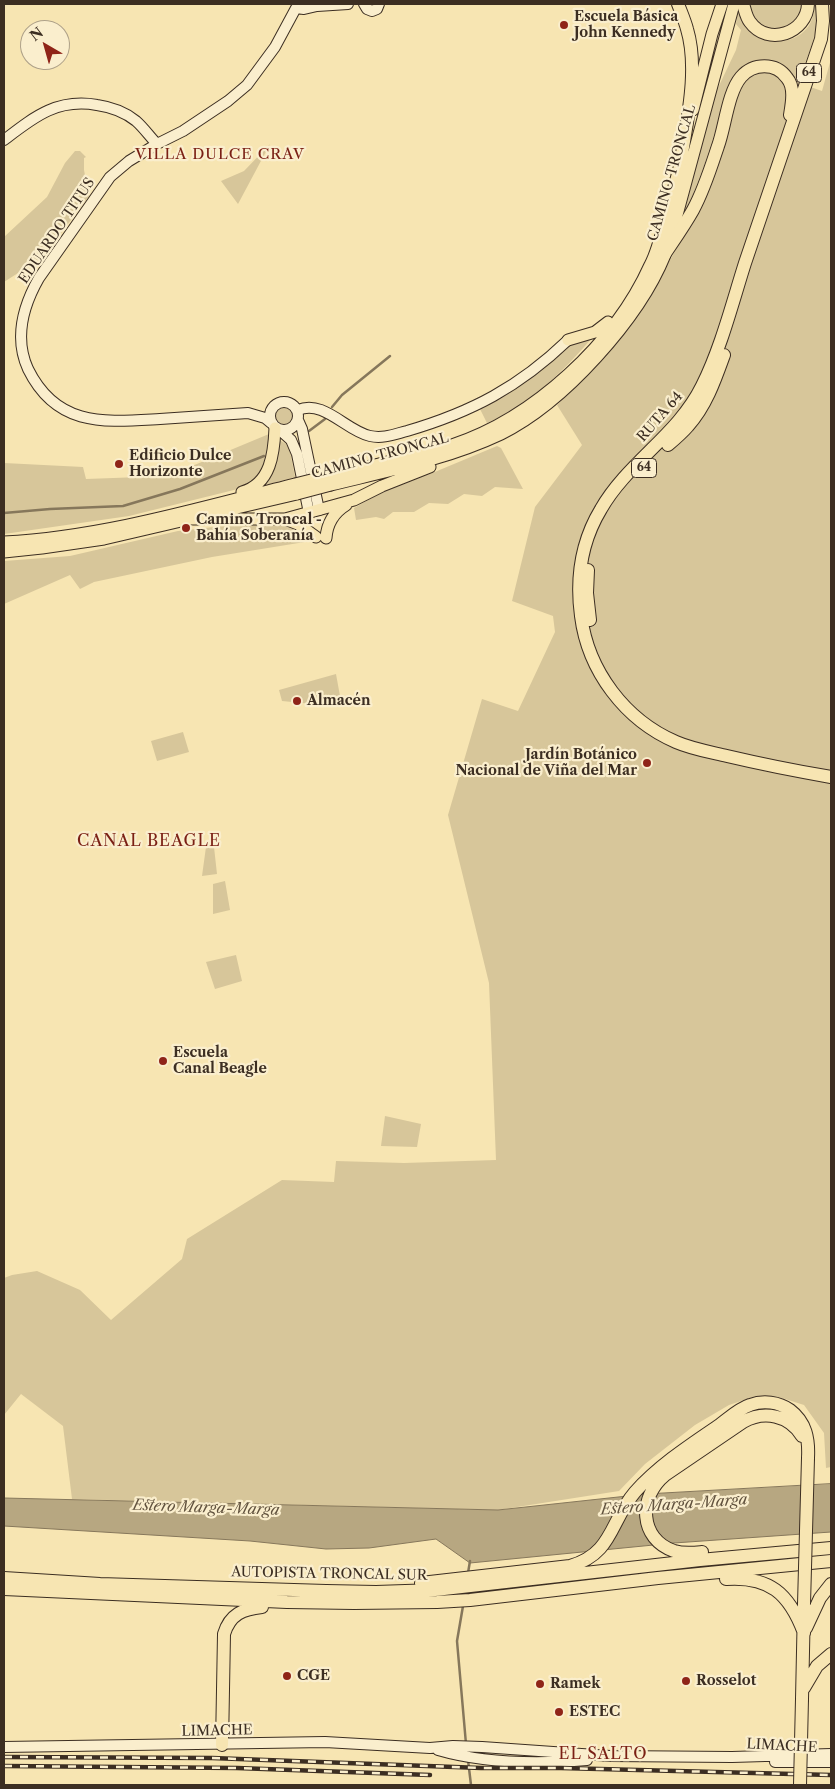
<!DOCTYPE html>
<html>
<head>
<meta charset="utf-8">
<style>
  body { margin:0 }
  #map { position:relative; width:835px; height:1789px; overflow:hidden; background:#f7e5b2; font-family:"Libre Caslon Text",serif }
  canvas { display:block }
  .frame { position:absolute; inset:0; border:5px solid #3c2e22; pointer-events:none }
  .north { position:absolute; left:20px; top:20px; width:50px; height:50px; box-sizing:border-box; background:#faeecd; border:1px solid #aea189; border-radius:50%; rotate:322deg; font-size:14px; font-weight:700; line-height:20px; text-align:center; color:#3c2e22 }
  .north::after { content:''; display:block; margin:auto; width:18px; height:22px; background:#8f2418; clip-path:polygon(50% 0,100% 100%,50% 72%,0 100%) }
</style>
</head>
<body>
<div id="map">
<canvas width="835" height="1789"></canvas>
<div class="frame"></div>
<div class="north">N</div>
</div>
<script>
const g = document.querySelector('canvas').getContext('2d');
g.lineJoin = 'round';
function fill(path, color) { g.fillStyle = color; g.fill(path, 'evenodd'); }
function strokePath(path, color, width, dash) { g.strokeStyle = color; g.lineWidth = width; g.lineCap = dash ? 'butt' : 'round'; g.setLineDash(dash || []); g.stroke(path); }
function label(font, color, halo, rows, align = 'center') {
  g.font = font + ' "Libre Caslon Text",serif'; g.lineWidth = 4.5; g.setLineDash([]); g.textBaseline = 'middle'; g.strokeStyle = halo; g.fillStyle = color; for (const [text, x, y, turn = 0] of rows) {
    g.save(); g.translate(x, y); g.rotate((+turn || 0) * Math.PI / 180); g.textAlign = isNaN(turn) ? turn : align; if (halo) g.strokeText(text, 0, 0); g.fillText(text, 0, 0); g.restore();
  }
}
const green = new Path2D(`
  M 746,4 L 805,4 C 799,24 778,39 759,24 C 753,21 749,10 746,4 Z
  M 813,4 L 816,4 C 822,31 805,57 799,83 L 822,91 L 831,59 L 831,1467 L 826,1468 L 824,1433 L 804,1405 L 782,1398 L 756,1396 L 729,1405 L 695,1425 L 645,1464 L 619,1491 L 498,1510 L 72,1499 L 63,1426 L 21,1394 L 4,1415 L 4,1278 L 12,1275 L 37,1271 L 80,1290 L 111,1320 L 182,1259 L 187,1239 L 282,1180 L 334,1182 L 336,1161 L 404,1163 L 496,1160 L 489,983 L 448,815 L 482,699 L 518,711 L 555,632 L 553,616 L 512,601 L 535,507 L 582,445 L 557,405 L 585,377 L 660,277 L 693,220 L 737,90 L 746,75 L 764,72 L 795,82 L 767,60 L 755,61 L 747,65 L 723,107 L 704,166 L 687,210 L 685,209 L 716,92 L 736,50 L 741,30 L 736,24 L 738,10 C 751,60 820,45 813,4 Z
  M 270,144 L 238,204 L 221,181 L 244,171 Z
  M 75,151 L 80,151 L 86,157 L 84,158 L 84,170 L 89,196 L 43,257 L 4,282 L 4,237 L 47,197 L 65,163 Z
  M 594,336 C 561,373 533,403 487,423 L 480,409 L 518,388 L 570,344 Z
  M274 416a10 10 0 1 1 20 0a10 10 0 1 1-20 0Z
  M 269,434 C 266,457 266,471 246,487 L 129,516 L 4,534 L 4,463 L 83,467 L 86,479 L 168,476 Z
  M 278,439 L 289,446 L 295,477 L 259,487 Z
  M 497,446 L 501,448 L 523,489 L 495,487 L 482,496 L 464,494 L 448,504 L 429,503 L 414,512 L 393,512 L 384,519 L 376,517 L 356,520 L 354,508 L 388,489 L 410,479 L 430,474 Z
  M 232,525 L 292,525 L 311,541 L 212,557 L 94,582 L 80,589 L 70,575 L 4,604 L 4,561 L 70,556 L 178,531 Z
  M 336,674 L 342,707 L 282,701 L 279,690 Z
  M 183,732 L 189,752 L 157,761 L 151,741 Z
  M 206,847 L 214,847 L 217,874 L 202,876 Z
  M 225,881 L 230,910 L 213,914 L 213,884 Z
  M 236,955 L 242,981 L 215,989 L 206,962 Z
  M 385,1116 L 421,1124 L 417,1147 L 381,1146 Z`);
const water = new Path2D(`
  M 831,1484 L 831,1532 L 674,1543 L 470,1563 L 436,1539 L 369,1548 L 326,1549 L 250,1541 L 4,1526 L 4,1498 L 498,1510 L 646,1494 Z`);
const stream = new Path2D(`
  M 332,407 L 342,395 L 390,356
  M 309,431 L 325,419
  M 4,513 L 50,509 L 123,506 L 180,489 L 264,456
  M 468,1573 L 470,1561
  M 463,1606 L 457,1641 L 466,1744
  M 468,1760 L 471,1785`);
const secondary = new Path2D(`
  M 364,4 L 367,9 L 372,11 L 377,9 L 379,4
  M 4,140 C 34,117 57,98 97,105 C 111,107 125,112 136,121 C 144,128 150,137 157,144
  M270 416a14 14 0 1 1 28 0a14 14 0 1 1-28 0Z
  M 298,410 C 324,399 346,431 370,436 C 383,439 395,434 407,431 C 472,412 519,387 568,340
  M 298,420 L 302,429 L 319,510
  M 271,423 L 265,418 L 248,413 C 218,415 189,417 160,419 C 105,422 57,428 28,369 C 14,338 23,306 39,278 L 110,177 L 129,161 L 157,144 L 183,131 L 228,101 L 247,85 L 275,47 L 296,8 L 304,9 L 317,6 L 348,4
  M 281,431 L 291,440 L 297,454 L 309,513
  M 4,1747 L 325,1742 L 430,1748 L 453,1746 L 482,1747 L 610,1756 L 732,1757 L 831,1754
  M 438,1750 C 486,1764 538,1764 587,1760
  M 775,1762 L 831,1762`);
const primary = new Path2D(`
  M 693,110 L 712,34 L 722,4
  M 568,340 L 595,332 L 608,322
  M 327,476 C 369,466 411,458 452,445 C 534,418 615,343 650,265 C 658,250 662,231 666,215 C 672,194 678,173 683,152
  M 331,485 C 388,471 448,459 501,434 C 564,403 639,319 665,255 C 668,245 671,235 674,226 L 734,4
  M 242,492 C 271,484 274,453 275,428
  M 193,519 L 285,519 L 354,500 L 382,486 L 430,467
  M 285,519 L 298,524 L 316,537
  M 326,538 C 327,524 333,513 346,505
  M 4,542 C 103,537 199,508 295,484
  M 4,552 L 42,548 L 104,539 L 297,494`);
const highway = new Path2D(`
  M 678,4 C 681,12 685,21 687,29 C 699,69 687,120 681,160
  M 743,4 C 745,10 746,17 750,22 C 768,47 807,33 808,4
  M 822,4 L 823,21 L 821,39 C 796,114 770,188 745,263 C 732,304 721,348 702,386 C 678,435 628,462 601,509 C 581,542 576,579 581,616 C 588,671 625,720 676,742 C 692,749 710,752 727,756 C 761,764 796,771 831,777
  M 664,255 C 674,240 684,226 693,210 C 704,190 711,167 718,146 C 725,127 728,92 741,77 C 753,63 776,62 787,78 C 795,87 792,103 790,115
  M 668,445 C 675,439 682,433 688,426 C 706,406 715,380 724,355
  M 588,570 L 587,593 L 590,620
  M 702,1552 C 692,1553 684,1554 674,1551 C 639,1539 638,1497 665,1475 L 743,1422 C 764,1410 789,1415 802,1436
  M 4,1578 L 100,1584 L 326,1591 L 376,1592 L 435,1590 L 700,1560 L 831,1548
  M 726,1579 C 769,1576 789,1593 804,1633
  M 421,1583 L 570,1566 C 613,1554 610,1521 635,1492 C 658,1466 690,1445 718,1426 C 728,1419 738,1409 750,1405 C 763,1400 779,1402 790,1410 C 806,1422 809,1439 808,1458
  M 4,1589 L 287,1602 L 354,1603 L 437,1602 L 470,1600 L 658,1578 L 831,1561
  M 806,1628 L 820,1598 L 831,1584
  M 804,1688 L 817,1666 L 831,1654
  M 802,1699 L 804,1604
  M 222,1745 L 224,1634 C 230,1614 243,1609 262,1607`);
const rail = new Path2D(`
  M 4,1757 L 212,1758 L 481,1768 L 561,1768 L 831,1775
  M 4,1766 L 237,1768 L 430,1775`);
const primaryBridge = new Path2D(`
  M 295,484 L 327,476
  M 297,494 L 331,485`);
const highwayBridge = new Path2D(`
  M 804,1604 L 808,1458
  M 800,1785 L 802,1699`);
const markers = [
  [564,25,5,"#8f2418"],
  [119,464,5,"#8f2418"],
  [186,528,5,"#8f2418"],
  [297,701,5,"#8f2418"],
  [647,763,5,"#8f2418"],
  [163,1061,5,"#8f2418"],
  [287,1676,5,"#8f2418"],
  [686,1681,5,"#8f2418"],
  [540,1684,5,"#8f2418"],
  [559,1712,5,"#8f2418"]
];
const shields = [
  [809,73,25],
  [644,468,25]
];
const shieldNames = [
  ["64",809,73],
  ["64",644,468]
];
const poiNames = [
  ["Escuela Básica",574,17],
  ["John Kennedy",574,33],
  ["Edificio Dulce",129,456],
  ["Horizonte",129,472],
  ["Camino Troncal -",196,520],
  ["Bahía Soberanía",196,536],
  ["Almacén",307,701],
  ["Jardín Botánico",637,755,"right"],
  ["Nacional de Viña del Mar",637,771,"right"],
  ["Escuela",173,1053],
  ["Canal Beagle",173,1069],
  ["CGE",297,1676],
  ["Rosselot",696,1681],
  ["Ramek",550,1684],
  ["ESTEC",569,1712]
];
const streetNames = [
  ["CAMINO TRONCAL",672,173,-74],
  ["EDUARDO TITUS",57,231,-56],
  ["RUTA 64",660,417,-49],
  ["CAMINO TRONCAL",380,456,-15],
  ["AUTOPISTA TRONCAL SUR",329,1574,1],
  ["LIMACHE",217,1731,-1],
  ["LIMACHE",782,1746,3]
];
const neighbourhoodNames = [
  ["VILLA DULCE CRAV",220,155]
];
const waterNames = [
  ["Estero Marga-Marga",674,1505,-4],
  ["Estero Marga-Marga",206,1508,2]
];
const quarterNames = [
  ["CANAL BEAGLE",149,841],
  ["EL SALTO",603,1754]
];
fill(green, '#d7c69a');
fill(water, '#b7a781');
strokePath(water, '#86775b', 1);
strokePath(stream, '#86775b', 2.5);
strokePath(secondary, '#3c2e22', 12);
strokePath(primary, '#3c2e22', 13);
strokePath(highway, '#3c2e22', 14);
strokePath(secondary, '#faeecd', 10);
strokePath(primary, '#f7e5b2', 11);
strokePath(highway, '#f7e5b2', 12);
strokePath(rail, '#3c2e22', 4.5);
strokePath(rail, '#faeecd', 2.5, [8]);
strokePath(primaryBridge, '#3c2e22', 13, []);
strokePath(highwayBridge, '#3c2e22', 14, []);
strokePath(primaryBridge, '#f7e5b2', 11);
strokePath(highwayBridge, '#f7e5b2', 12);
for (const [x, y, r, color] of markers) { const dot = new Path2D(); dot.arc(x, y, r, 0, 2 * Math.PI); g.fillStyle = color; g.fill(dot); strokePath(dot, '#faeecd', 2); }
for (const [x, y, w] of shields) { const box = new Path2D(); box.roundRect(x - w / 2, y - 9.5, w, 19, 4); g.fillStyle = '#faeecd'; g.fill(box); strokePath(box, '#3c2e22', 1); }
label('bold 12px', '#3c2e22', null, shieldNames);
label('bold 14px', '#3c2e22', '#faeecd', poiNames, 'left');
label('14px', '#3c2e22', '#faeecd', streetNames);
g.letterSpacing = '1px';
label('15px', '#7a1f14', '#faeecd', neighbourhoodNames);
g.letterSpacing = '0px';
label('italic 15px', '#61523e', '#faeecd', waterNames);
g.letterSpacing = '1px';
label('16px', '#7a1f14', '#faeecd', quarterNames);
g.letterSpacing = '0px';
</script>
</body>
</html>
